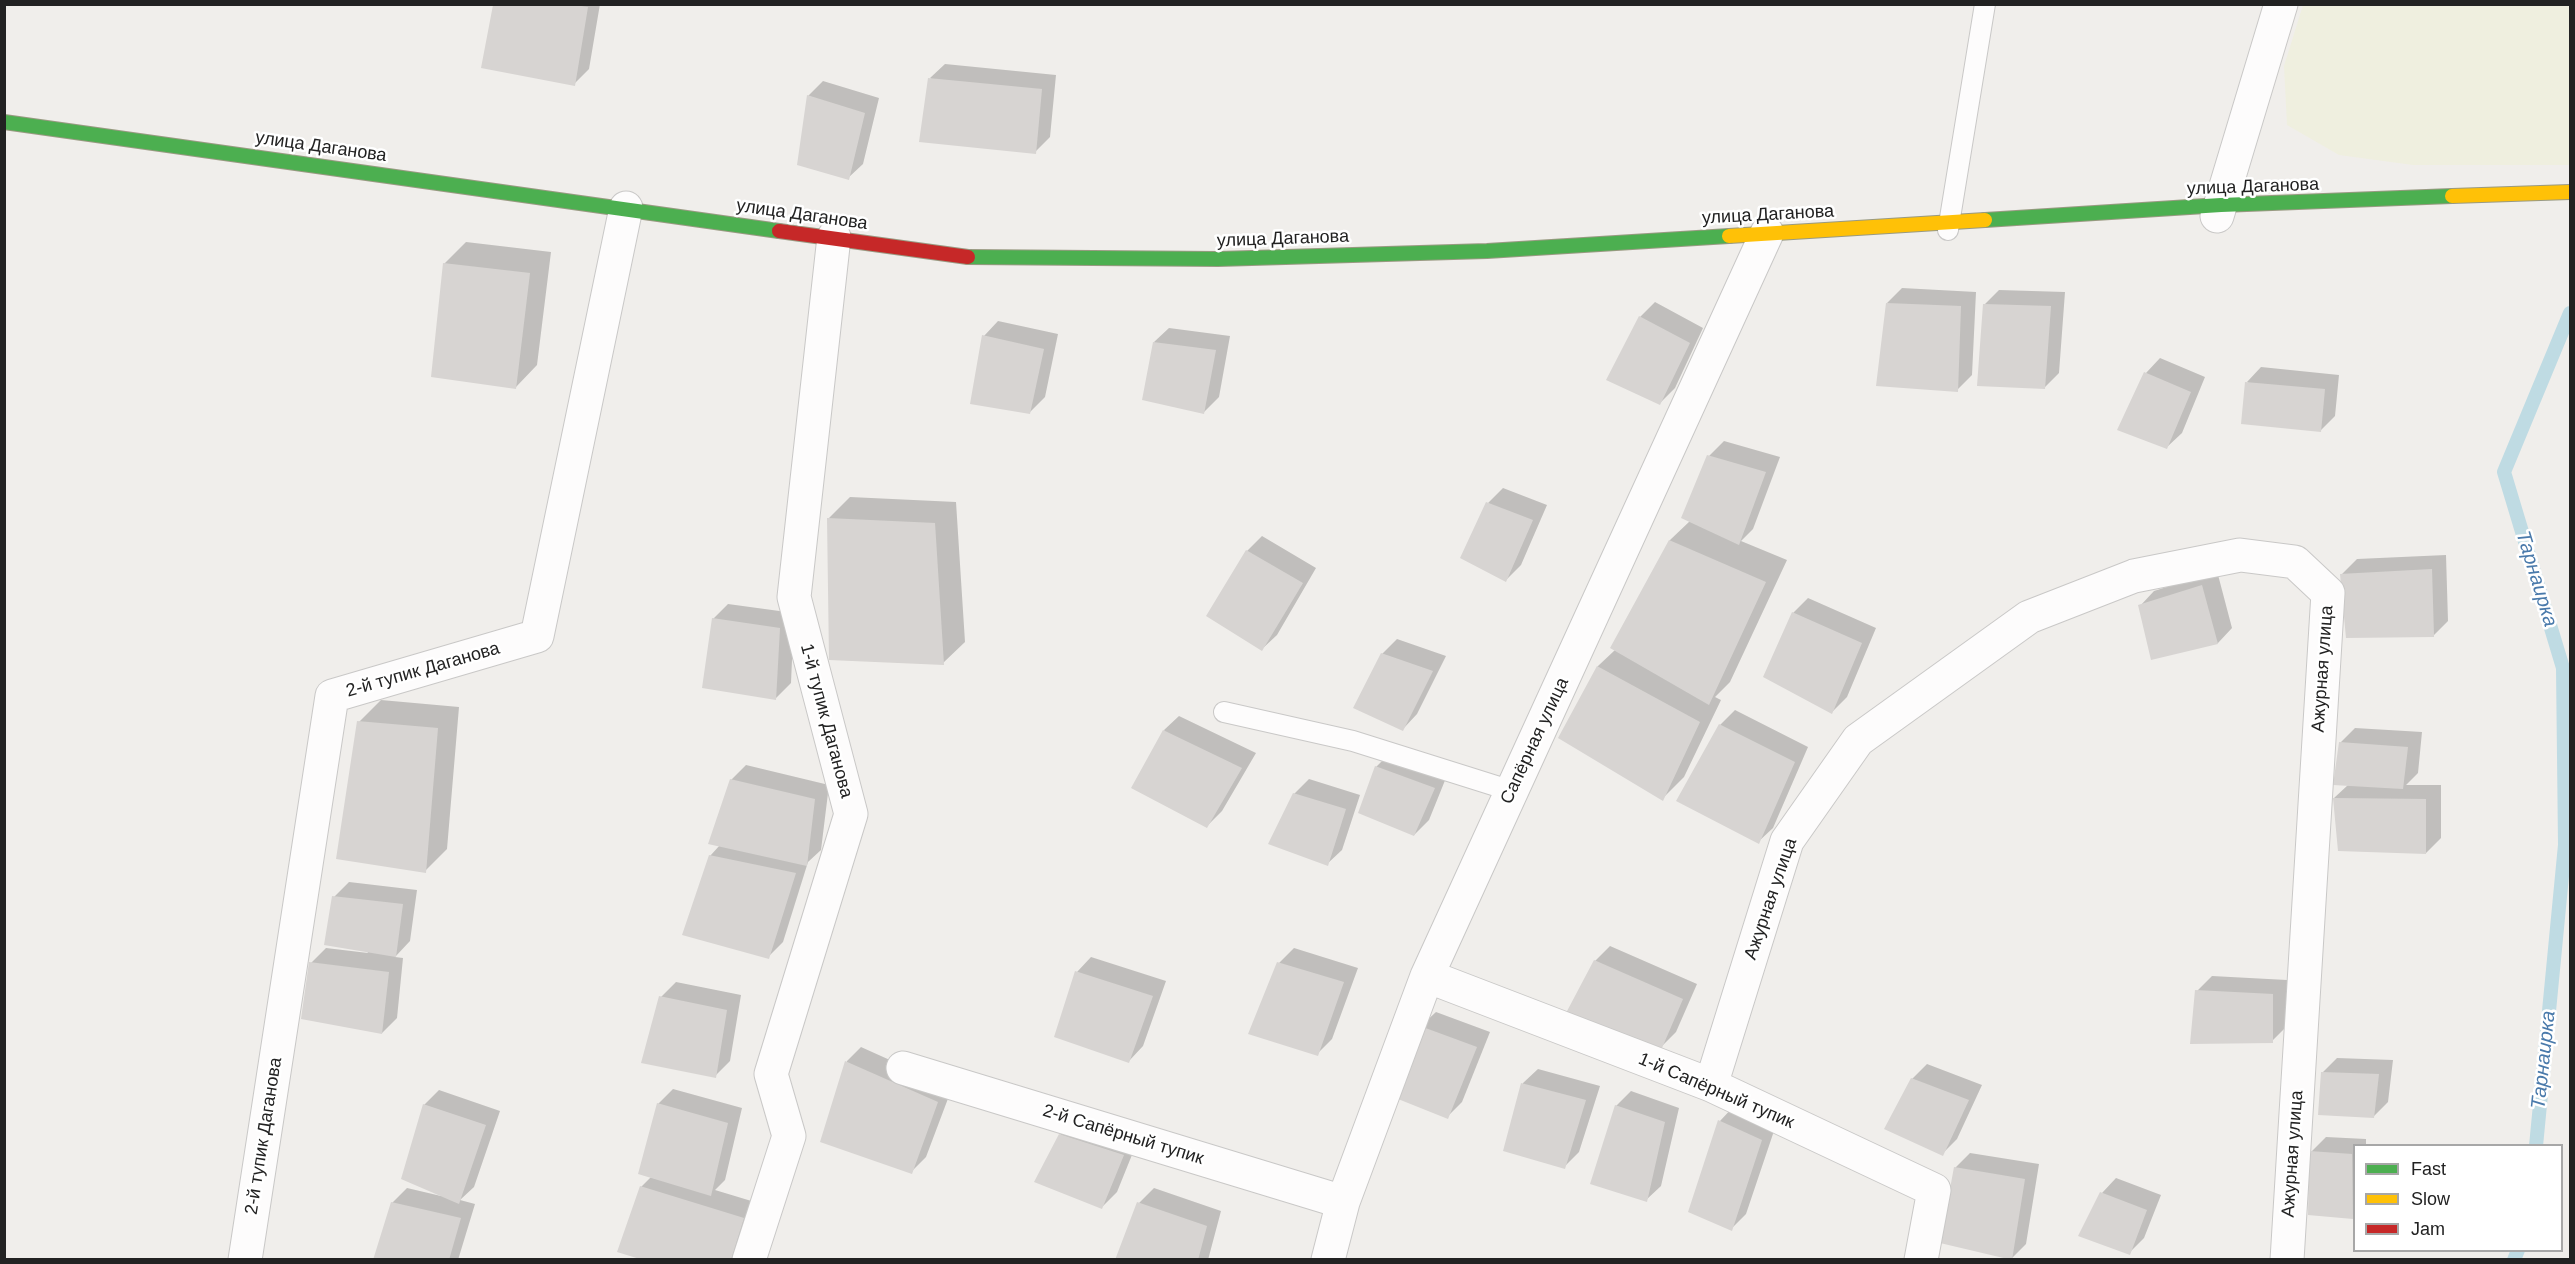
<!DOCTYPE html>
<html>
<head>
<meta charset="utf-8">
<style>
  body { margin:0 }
  #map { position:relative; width:2575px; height:1264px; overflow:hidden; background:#f0eeeb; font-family:Helvetica,sans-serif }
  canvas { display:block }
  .frame { position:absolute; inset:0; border:6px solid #222; pointer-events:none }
  .legend { position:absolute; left:2353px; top:1144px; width:210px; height:108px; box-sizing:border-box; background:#fff; border:2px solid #a7a7a7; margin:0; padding:8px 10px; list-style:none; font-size:18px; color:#222 }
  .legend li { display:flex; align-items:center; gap:12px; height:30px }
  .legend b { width:30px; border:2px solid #a7a7a7 }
</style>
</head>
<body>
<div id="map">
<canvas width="2575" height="1264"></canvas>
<div class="frame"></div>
<ul class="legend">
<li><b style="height:8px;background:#4caf50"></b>Fast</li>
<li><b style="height:8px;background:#ffc107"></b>Slow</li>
<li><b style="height:8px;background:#c62828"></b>Jam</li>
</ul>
</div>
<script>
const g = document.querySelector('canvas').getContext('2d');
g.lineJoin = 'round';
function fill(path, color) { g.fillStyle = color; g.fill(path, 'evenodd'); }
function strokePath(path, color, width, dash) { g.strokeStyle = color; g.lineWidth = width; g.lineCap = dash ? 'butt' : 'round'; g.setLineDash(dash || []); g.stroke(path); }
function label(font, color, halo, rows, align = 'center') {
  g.font = font + ' Helvetica,sans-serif'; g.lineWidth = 5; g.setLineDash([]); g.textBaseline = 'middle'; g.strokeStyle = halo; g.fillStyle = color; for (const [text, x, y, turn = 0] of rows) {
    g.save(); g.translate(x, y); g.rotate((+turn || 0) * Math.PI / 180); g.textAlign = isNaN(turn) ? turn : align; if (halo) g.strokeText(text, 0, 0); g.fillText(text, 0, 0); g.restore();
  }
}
const farmland = new Path2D(`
  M 2303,5 L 2570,5 L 2570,165 L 2413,165 L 2339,155 L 2287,125 L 2284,66 Z`);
const shadow = new Path2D(`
  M 495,4 L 600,4 L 589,69 L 574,84 L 483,67 Z
  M 945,64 L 1056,75 L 1050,137 L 1035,152 L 930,78 Z
  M 823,81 L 879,98 L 863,164 L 848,178 L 808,96 Z
  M 466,242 L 551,252 L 537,365 L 516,387 L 444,264 Z
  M 1902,288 L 1976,292 L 1972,375 L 1957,390 L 1887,303 Z
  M 1999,290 L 2065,292 L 2059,373 L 2044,388 L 1984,305 Z
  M 1655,302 L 1703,328 L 1675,388 L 1660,403 L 1640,317 Z
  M 998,321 L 1058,334 L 1045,397 L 1030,412 L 984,336 Z
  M 1169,328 L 1230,336 L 1219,397 L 1204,412 L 1154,342 Z
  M 2160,358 L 2205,377 L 2182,433 L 2167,447 L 2146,373 Z
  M 2261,367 L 2339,375 L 2335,416 L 2320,431 L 2247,382 Z
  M 1724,441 L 1780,457 L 1753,529 L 1741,541 L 1787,560 L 1730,682 L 1715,697 L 1721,700 L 1684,777 L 1662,799 L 1560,738 L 1598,666 L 1615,650 L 1670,540 L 1690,521 L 1709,456 Z
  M 1503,488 L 1547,505 L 1521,565 L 1506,580 L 1488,503 Z
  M 850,497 L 956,502 L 965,642 L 943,663 L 828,519 Z
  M 1262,536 L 1316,568 L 1277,635 L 1262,649 L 1247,551 Z
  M 2446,555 L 2448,621 L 2433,636 L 2342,574 L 2357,559 Z
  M 2217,571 L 2232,628 L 2218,643 L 2152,658 L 2140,606 L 2154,591 Z
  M 1808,598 L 1876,628 L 1847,697 L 1832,712 L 1793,613 Z
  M 728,604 L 794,613 L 791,683 L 776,698 L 713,619 Z
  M 1397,639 L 1446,656 L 1417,714 L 1403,729 L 1382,654 Z
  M 381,700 L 459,707 L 447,849 L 425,871 L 359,722 Z
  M 1735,710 L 1808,747 L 1773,828 L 1758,842 L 1720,725 Z
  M 1179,716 L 1256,753 L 1222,811 L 1207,826 L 1164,730 Z
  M 2355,728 L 2422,732 L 2418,773 L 2406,785 L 2441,785 L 2441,838 L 2426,853 L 2334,798 L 2348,785 L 2340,743 Z
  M 1391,752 L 1448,773 L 1429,820 L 1414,835 L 1376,767 Z
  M 746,765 L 829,785 L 821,850 L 808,862 L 783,942 L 768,957 L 710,856 L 720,845 L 731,780 Z
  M 1309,779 L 1360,795 L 1342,850 L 1327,864 L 1294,794 Z
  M 349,882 L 417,890 L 410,941 L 395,957 L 403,958 L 397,1018 L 382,1033 L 311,963 L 326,948 L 368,953 L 334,897 Z
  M 1610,946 L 1697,984 L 1676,1032 L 1661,1047 L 1595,961 Z
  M 1294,948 L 1358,968 L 1332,1039 L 1317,1054 L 1279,963 Z
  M 1091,957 L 1166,981 L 1143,1046 L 1129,1061 L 1077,972 Z
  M 2212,976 L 2287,980 L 2287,1026 L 2272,1041 L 2197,991 Z
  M 676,982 L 741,995 L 730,1061 L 715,1076 L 661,997 Z
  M 1436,1012 L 1490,1032 L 1462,1102 L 1447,1117 L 1421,1026 Z
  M 861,1047 L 952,1088 L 926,1157 L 911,1172 L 822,1141 L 847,1061 Z
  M 2337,1058 L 2393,1060 L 2388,1102 L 2373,1117 L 2322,1073 Z
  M 1927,1064 L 1982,1085 L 1957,1139 L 1942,1154 L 1912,1079 Z
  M 1538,1069 L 1600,1086 L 1579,1152 L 1564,1167 L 1505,1150 L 1523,1083 Z
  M 673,1089 L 742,1108 L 725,1180 L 715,1190 L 758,1203 L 741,1260 L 648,1260 L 641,1187 L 652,1176 L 658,1104 Z
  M 439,1090 L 500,1111 L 474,1187 L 460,1200 L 475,1204 L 458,1260 L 374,1260 L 392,1203 L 407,1188 L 441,1196 L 424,1105 Z
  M 1631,1091 L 1679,1108 L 1661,1186 L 1646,1200 L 1616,1106 Z
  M 1734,1106 L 1776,1125 L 1746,1214 L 1731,1229 L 1720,1121 Z
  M 1075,1120 L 1138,1140 L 1117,1192 L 1102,1207 L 1060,1135 Z
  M 2326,1137 L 2366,1139 L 2366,1146 L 2354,1146 L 2353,1218 L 2311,1152 Z
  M 1970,1153 L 2039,1164 L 2026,1244 L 2011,1259 L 1955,1168 Z
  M 2116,1178 L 2161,1195 L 2144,1238 L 2129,1253 L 2102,1193 Z
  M 1154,1188 L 1221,1211 L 1208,1260 L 1117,1260 L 1139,1203 Z`);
const stream = new Path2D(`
  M 2536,1146 L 2565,845 L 2563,668 L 2504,472 L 2570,313
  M 2514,1260 L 2518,1250`);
const building = new Path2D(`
  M 493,5 L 574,5 L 588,7 L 575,86 L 481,68 Z
  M 928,78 L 1042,89 L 1036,154 L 919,142 Z
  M 807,95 L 865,113 L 849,180 L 797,165 Z
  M 443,263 L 530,273 L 516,389 L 431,377 Z
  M 1886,303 L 1961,306 L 1958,392 L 1876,386 Z
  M 1983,304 L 2051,306 L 2045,389 L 1977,386 Z
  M 1639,316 L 1690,343 L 1660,405 L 1606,380 Z
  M 982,335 L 1044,349 L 1030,414 L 970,404 Z
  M 1153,342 L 1216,350 L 1204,414 L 1142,400 Z
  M 2144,372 L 2191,392 L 2167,449 L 2117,430 Z
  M 2245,382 L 2325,389 L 2321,432 L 2241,424 Z
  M 1707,455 L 1766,472 L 1739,545 L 1681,518 Z
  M 1486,502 L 1533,520 L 1506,582 L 1460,558 Z
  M 827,518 L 935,523 L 944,665 L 829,660 Z
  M 1669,540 L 1766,582 L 1709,705 L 1610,648 Z
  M 1246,550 L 1303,583 L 1262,651 L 1206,616 Z
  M 2432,569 L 2434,637 L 2346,638 L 2340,574 Z
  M 2202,585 L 2218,644 L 2151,660 L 2138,605 Z
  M 1792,612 L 1862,643 L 1832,714 L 1763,677 Z
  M 712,618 L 780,628 L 776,700 L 702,688 Z
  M 1381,653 L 1433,671 L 1403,731 L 1353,708 Z
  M 1597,666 L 1700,722 L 1663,801 L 1558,738 Z
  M 357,721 L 438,728 L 426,873 L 336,859 Z
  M 1719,724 L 1795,762 L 1759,844 L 1676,801 Z
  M 1163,730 L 1242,768 L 1207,828 L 1131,788 Z
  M 2339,742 L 2408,747 L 2403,789 L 2333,785 Z
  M 1375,766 L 1435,788 L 1414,836 L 1358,813 Z
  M 730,779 L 815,799 L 807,866 L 708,844 Z
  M 1293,793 L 1346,809 L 1328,866 L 1268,844 Z
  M 2333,798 L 2426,799 L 2426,854 L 2338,851 Z
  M 709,855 L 796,873 L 769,959 L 682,935 Z
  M 332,896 L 403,904 L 396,957 L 324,945 Z
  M 1594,960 L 1683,999 L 1662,1048 L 1566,1013 Z
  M 309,962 L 389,972 L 382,1034 L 301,1019 Z
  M 1277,962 L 1344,982 L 1318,1056 L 1248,1034 Z
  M 1075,971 L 1153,996 L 1129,1063 L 1054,1037 Z
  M 2195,990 L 2273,994 L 2273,1043 L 2190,1044 Z
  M 659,996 L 727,1010 L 716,1078 L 641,1063 Z
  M 1420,1026 L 1477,1047 L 1448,1119 L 1398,1099 Z
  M 845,1061 L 938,1102 L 912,1174 L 820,1142 Z
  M 2321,1072 L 2379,1074 L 2374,1118 L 2318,1115 Z
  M 1911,1078 L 1969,1100 L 1943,1156 L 1884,1129 Z
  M 1521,1083 L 1586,1100 L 1565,1169 L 1503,1151 Z
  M 657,1103 L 728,1123 L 711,1196 L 638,1174 Z
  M 423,1104 L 486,1125 L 459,1204 L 401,1179 Z
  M 1615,1105 L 1665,1122 L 1647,1202 L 1590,1184 Z
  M 1718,1120 L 1762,1140 L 1732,1231 L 1688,1212 Z
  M 1059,1134 L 1124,1155 L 1102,1209 L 1034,1182 Z
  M 2309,1151 L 2352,1154 L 2353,1219 L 2308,1215 Z
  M 1954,1167 L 2025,1179 L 2012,1260 L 1940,1243 Z
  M 640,1186 L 744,1218 L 731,1260 L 643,1260 L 617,1252 Z
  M 2100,1192 L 2147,1210 L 2130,1255 L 2078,1236 Z
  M 391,1202 L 461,1218 L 449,1260 L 373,1260 Z
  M 1137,1202 L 1207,1226 L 1198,1260 L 1115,1260 Z`);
const lane = new Path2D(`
  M 1948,230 L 1985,4
  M 1224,712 L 1353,741 L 1512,791`);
const street = new Path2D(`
  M 2217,216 L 2281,4
  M 1427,976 L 1711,1085 L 1934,1190 L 1921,1260
  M 903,1068 L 1343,1202
  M 1711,1085 L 1787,841 L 1858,740 L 2029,617 L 2134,576 L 2240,555 L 2295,562 L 2328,593 L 2287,1260
  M 245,1260 L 332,696 L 537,636 L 626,208
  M 749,1260 L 789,1136 L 771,1074 L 851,814 L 794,597 L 834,237
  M 1328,1260 L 1343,1202 L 1427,976 L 1767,233`);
const fast = new Path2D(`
  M 4,122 L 779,231
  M 1985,220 L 2221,205 L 2452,196
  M 968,257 L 1218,259 L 1487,251 L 1729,236`);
const slow = new Path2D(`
  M 2452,196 L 2570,192
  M 1729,236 L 1985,220`);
const jam = new Path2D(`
  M 779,231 L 968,257`);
const streetNames = [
  ["улица Даганова",321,147,8],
  ["улица Даганова",2253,187,-2],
  ["улица Даганова",802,215,8],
  ["улица Даганова",1768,215,-3],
  ["улица Даганова",1283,239,-2],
  ["Ажурная улица",2323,669,-86],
  ["2-й тупик Даганова",423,670,-16],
  ["1-й тупик Даганова",826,721,75],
  ["Сапёрная улица",1535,741,-65],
  ["Ажурная улица",1771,899,-71],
  ["1-й Сапёрный тупик",1716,1091,23],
  ["2-й Сапёрный тупик",1123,1135,17],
  ["2-й тупик Даганова",264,1136,-81],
  ["Ажурная улица",2293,1154,-86]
];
const waterNames = [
  ["Тарнаирка",2536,579,73],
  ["Тарнаирка",2544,1060,-84]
];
fill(farmland, '#efefdf');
fill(shadow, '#0003');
strokePath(stream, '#bfdbe3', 14);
fill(building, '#d7d4d2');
strokePath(lane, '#c9c8c7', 22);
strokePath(street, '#c9c8c7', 35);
strokePath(fast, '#999a82', 16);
strokePath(slow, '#999a82', 16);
strokePath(jam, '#999a82', 16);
strokePath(lane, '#fdfcfc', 20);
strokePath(street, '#fdfcfc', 33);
strokePath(fast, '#4caf50', 14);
strokePath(slow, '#ffc107', 14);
strokePath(jam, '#c62828', 14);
label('18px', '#222', '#fff', streetNames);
label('italic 20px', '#4a7aab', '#fff', waterNames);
</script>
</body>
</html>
